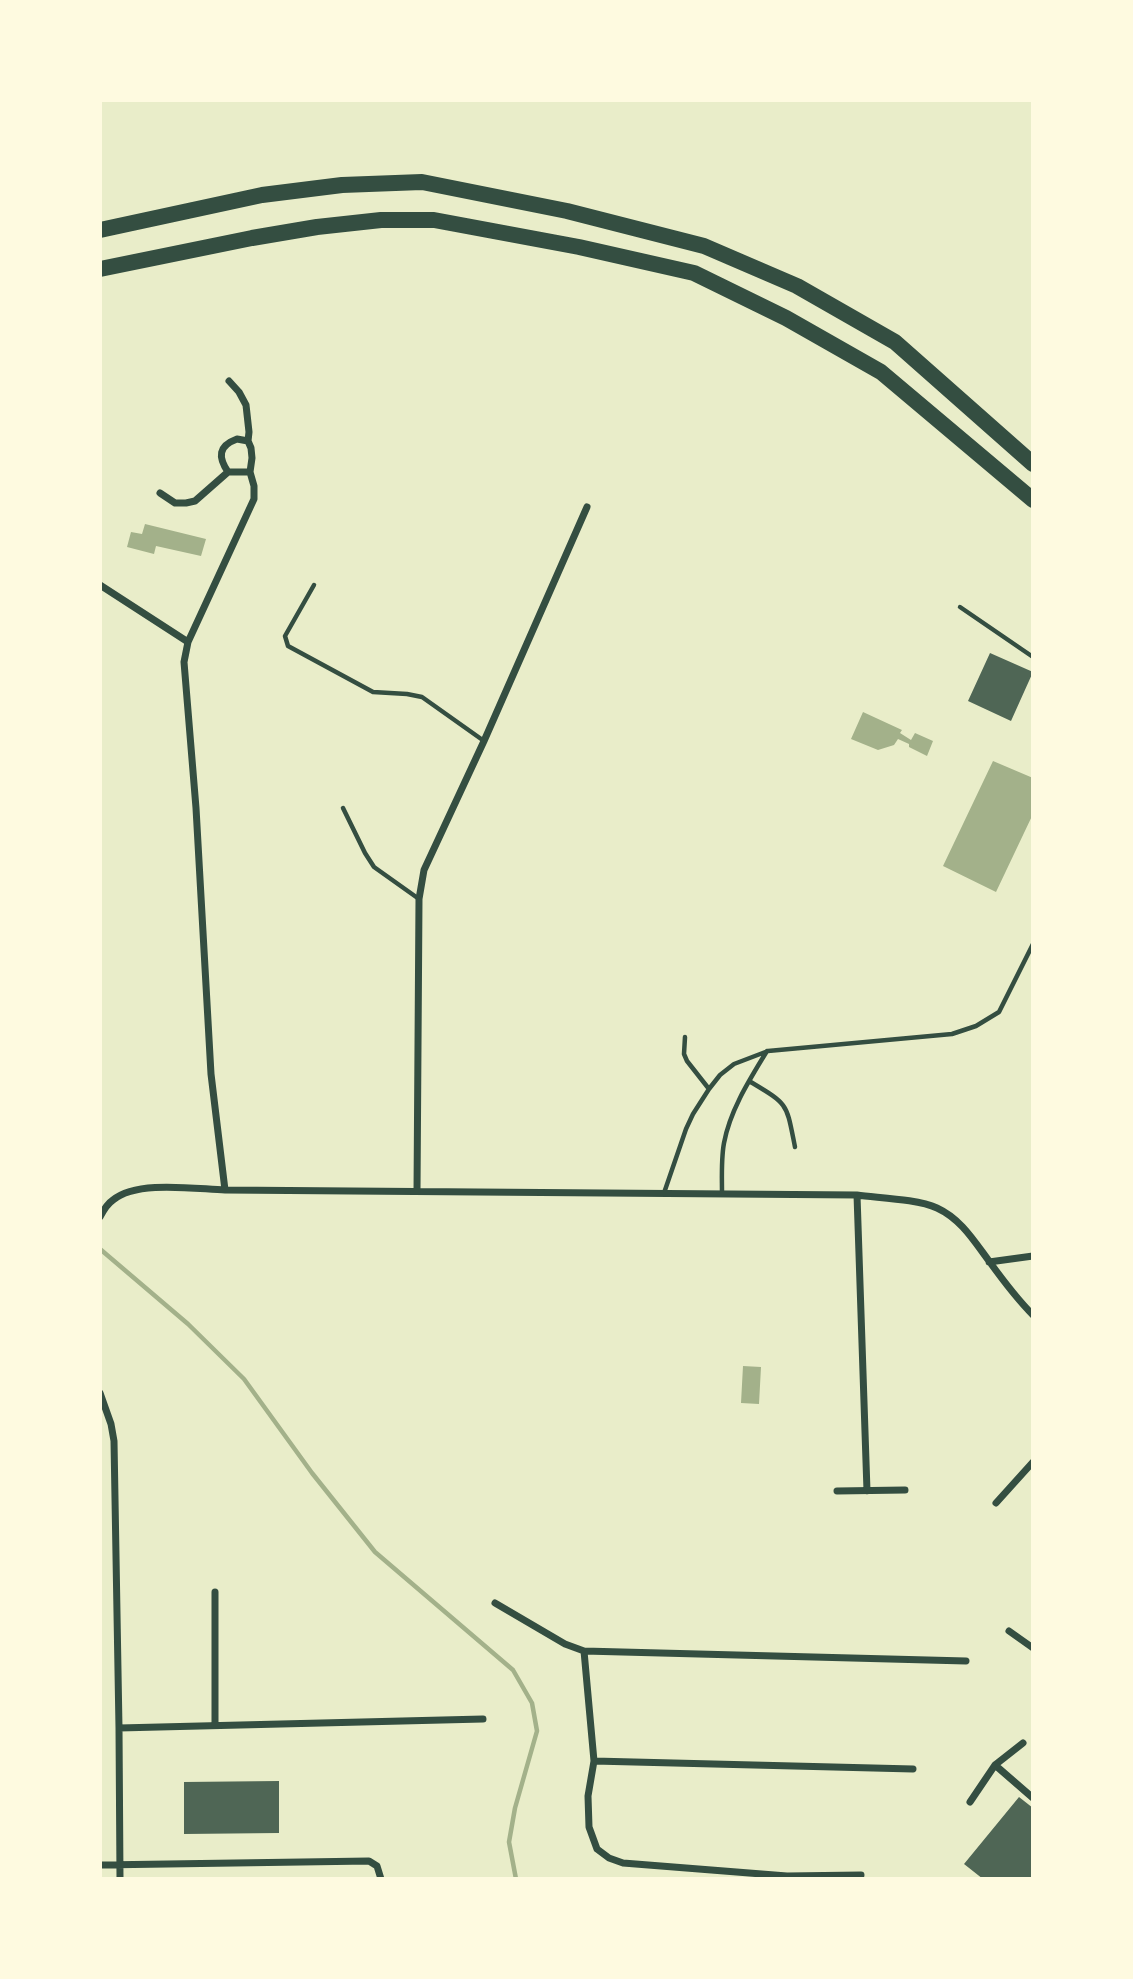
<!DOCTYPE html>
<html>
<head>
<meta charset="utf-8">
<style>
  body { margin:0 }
  #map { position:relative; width:1133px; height:1979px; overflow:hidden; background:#e9edc9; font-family:Barlow,sans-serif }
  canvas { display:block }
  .frame { position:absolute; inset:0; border:102px solid #fefae0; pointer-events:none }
</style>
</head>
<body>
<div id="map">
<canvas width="1133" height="1979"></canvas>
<div class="frame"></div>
</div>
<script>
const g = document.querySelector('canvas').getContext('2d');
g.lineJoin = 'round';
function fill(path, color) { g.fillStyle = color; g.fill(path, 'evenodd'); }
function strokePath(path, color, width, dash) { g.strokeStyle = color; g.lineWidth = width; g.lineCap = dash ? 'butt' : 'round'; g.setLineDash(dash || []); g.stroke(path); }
const water = new Path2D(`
  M 145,524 L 206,539 L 201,556 L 156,546 L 154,554 L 127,547 L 131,532 L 142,534 Z
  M 863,712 L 902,730 L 900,733 L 911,740 L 915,733 L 933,741 L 927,756 L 909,747 L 909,744 L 898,739 L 894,745 L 878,750 L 851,739 Z
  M 993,761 L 1033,778 L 1033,814 L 996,892 L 943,866 Z
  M 743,1366 L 761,1367 L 759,1404 L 741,1403 Z`);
const stream = new Path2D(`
  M 100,1249 L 188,1324 L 244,1379 L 312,1473 L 375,1552 L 513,1670 L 532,1703 L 537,1731 L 515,1808 L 509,1842 L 516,1879`);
const building = new Path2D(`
  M 990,653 L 1033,672 L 1011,721 L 968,701 Z
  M 279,1781 L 279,1833 L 184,1834 L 184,1782 Z
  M 1019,1797 L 1033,1808 L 1033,1879 L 983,1879 L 964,1864 Z`);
const service = new Path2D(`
  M 314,585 L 285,636 L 288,646 L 373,692 L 407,694 L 422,697 L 484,741
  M 960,607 L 1033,657
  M 343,808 L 365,853 L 374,867 L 419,899
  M 685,1037 L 684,1054 L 687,1061 L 709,1089
  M 749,1081 C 789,1105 786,1102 795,1147
  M 664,1193 L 686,1129 L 693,1114 L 709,1089 L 720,1075 L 734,1064 L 768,1051 L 952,1034 L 976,1026 L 999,1012 L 1033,944
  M 722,1193 C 722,1177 721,1159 724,1143 C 730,1110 750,1079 767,1051`);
const minor = new Path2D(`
  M 228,472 C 218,457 218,446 237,439 L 248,441
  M 160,493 L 175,503 L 186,503 L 195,501 L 228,472 L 250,472
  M 100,585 L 188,642
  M 225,1190 L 211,1074 L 196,808 L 184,662 L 188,642 L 254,499 L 254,486 L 250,472 L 252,458 L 251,448 L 248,441 L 249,432 L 246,405 L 239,392 L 229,381
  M 417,1191 L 419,899 L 424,870 L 484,741 L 587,507
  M 857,1195 L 867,1491
  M 100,1217 C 103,1211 107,1204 113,1200 C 137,1180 195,1189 225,1190 L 857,1195 C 879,1198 917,1199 937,1208 C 961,1219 974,1241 989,1261 C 1002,1279 1017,1299 1033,1315
  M 989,1262 L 1033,1256
  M 100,1393 L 111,1424 L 114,1441 L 119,1728 L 120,1879
  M 837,1491 L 905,1490
  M 996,1503 L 1033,1462
  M 215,1592 L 215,1725
  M 495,1603 L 565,1644 L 584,1651 L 966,1661
  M 1009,1631 L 1033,1648
  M 584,1651 L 594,1761 L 588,1796 L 589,1827 L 597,1849 L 609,1858 L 623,1863 L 787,1876 L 786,1879
  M 119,1728 L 483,1719
  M 594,1761 L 913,1769
  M 995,1765 L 1033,1798
  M 970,1802 L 995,1765 L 1023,1743
  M 100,1865 L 369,1861 L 377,1866 L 381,1879
  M 787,1876 L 861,1875`);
const motorway = new Path2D(`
  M 100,230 L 262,195 L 342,185 L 422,182 L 567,211 L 704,246 L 797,286 L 895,342 L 1033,464
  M 100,269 L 252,238 L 317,227 L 381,220 L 434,220 L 579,247 L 694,273 L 786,318 L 881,372 L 1033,500`);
fill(water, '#a3b18a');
strokePath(stream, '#a3b18a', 4.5);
fill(building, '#4f6655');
strokePath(service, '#344e41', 4.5);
strokePath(minor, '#344e41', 7);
strokePath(motorway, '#344e41', 16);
</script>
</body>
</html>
